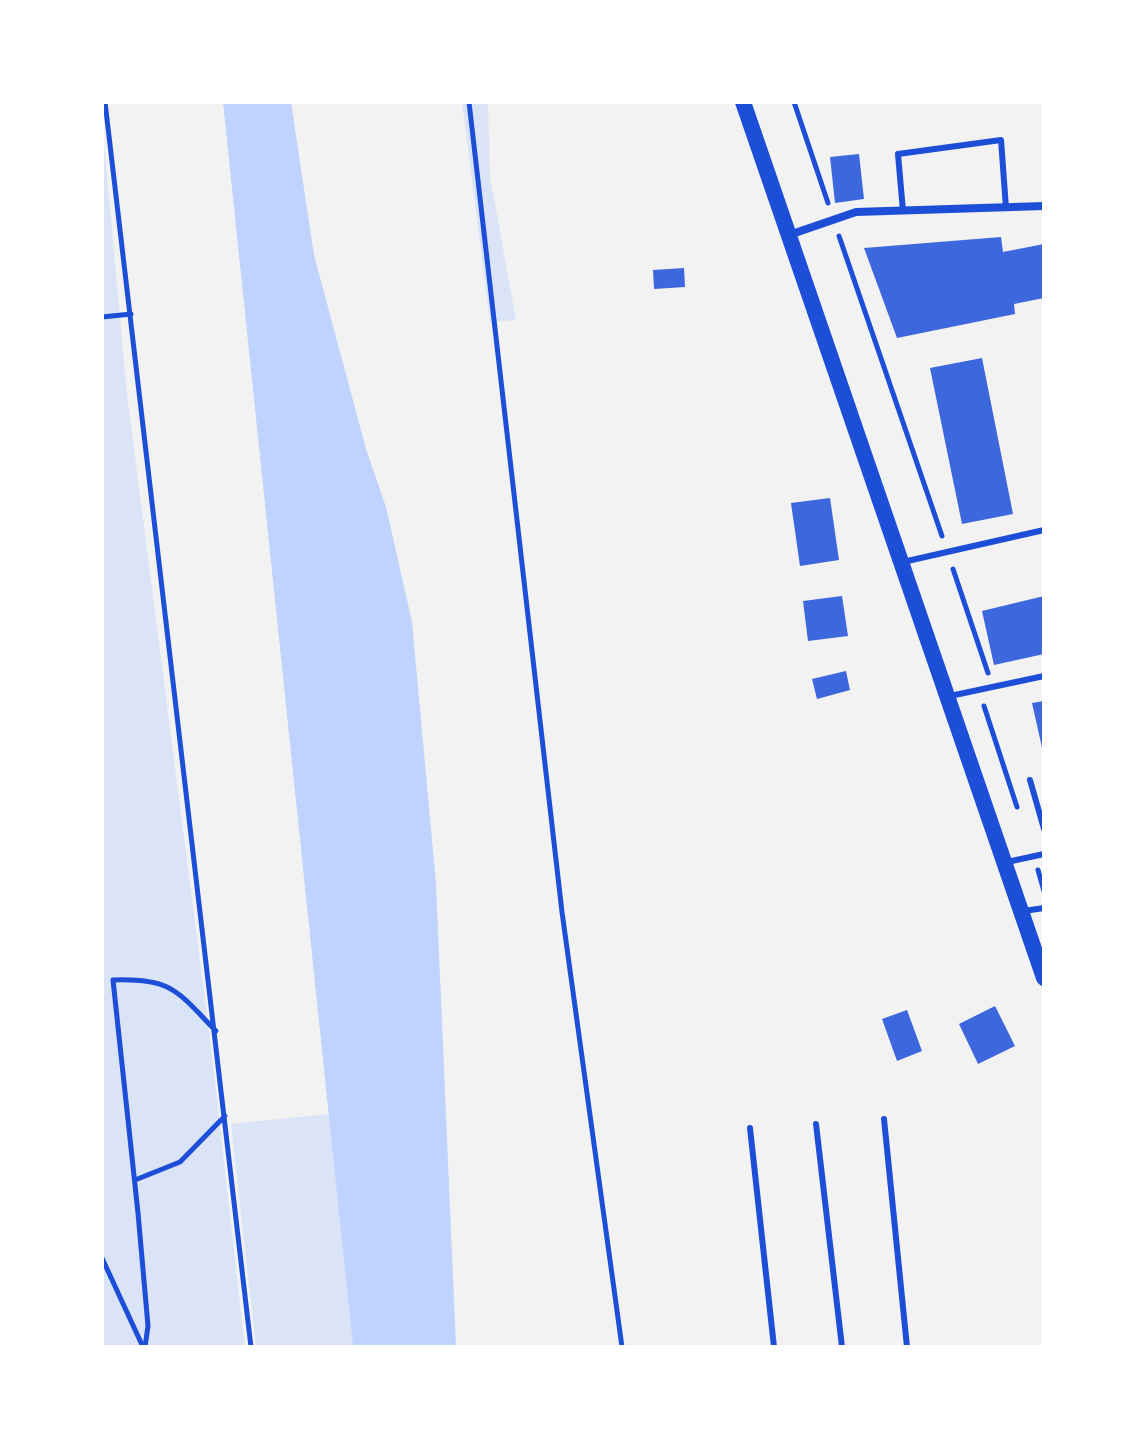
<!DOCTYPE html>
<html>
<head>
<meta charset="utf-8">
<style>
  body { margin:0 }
  #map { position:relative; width:1146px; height:1449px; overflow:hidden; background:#f2f2f2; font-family:"Fira Sans Condensed",sans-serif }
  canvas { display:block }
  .frame { position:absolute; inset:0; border:104px solid #fff; pointer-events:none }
</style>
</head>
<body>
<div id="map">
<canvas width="1146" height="1449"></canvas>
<div class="frame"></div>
</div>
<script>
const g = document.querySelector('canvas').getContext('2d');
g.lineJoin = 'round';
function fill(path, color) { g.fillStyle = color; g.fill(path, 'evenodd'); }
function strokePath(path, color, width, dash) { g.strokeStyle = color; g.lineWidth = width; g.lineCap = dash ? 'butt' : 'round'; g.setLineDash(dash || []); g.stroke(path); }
const green = new Path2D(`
  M 462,102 L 488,102 L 490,176 L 516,320 L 490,322 Z
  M 102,120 L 127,394 L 211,1047 L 245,1347 L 102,1347 Z
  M 329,1114 L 353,1347 L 256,1347 L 231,1124 Z`);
const water = new Path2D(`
  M 223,102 L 291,102 L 314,255 L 366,449 L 386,507 L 412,622 L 436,884 L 456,1347 L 353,1347 Z`);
const building = new Path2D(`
  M 859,154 L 864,199 L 835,203 L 830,157 Z
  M 1001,237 L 1003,252 L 1044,244 L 1044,298 L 1014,304 L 1015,314 L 897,338 L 864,248 Z
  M 684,268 L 685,287 L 654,289 L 653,270 Z
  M 982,358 L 1013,514 L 962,524 L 930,368 Z
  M 830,498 L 839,560 L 800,566 L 791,503 Z
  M 842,596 L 848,636 L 808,641 L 803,601 Z
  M 1044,596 L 1044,654 L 994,665 L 982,611 Z
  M 846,671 L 850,690 L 817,699 L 812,679 Z
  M 1044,701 L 1044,752 L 1043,752 L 1032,703 Z
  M 995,1006 L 1015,1046 L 978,1064 L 959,1024 Z
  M 907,1010 L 922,1051 L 897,1061 L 882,1019 Z`);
const path = new Path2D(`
  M 105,102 L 251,1347
  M 469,102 L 562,912 L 622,1347
  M 794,102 L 828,203
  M 839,236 L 942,536
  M 102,317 L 131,314
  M 953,569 L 988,673
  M 984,706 L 1017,807
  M 1038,870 L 1044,891
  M 135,1180 L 180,1162 L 225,1116
  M 102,1258 L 143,1347
  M 145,1347 L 148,1326 L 138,1213 L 113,980 C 172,978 177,991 216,1031`);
const service = new Path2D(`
  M 903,211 L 898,154 L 1001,140 L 1006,208
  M 903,562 L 1044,530
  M 950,696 L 1044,676
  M 1030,780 L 1044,829
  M 1007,862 L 1044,854
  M 1024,911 L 1044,908
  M 884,1119 L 907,1347
  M 816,1124 L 842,1347
  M 750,1128 L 774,1347`);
const minor = new Path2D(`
  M 789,235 L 856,212 L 1044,206`);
const secondary = new Path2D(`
  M 743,102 L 1044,978`);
fill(green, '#dbe4f7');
fill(water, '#bfd3fe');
fill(building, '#3d67dc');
strokePath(path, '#1d4ed8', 5);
strokePath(service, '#1d4ed8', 6);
strokePath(minor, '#1d4ed8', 8);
strokePath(secondary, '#1d4ed8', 16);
</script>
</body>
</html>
